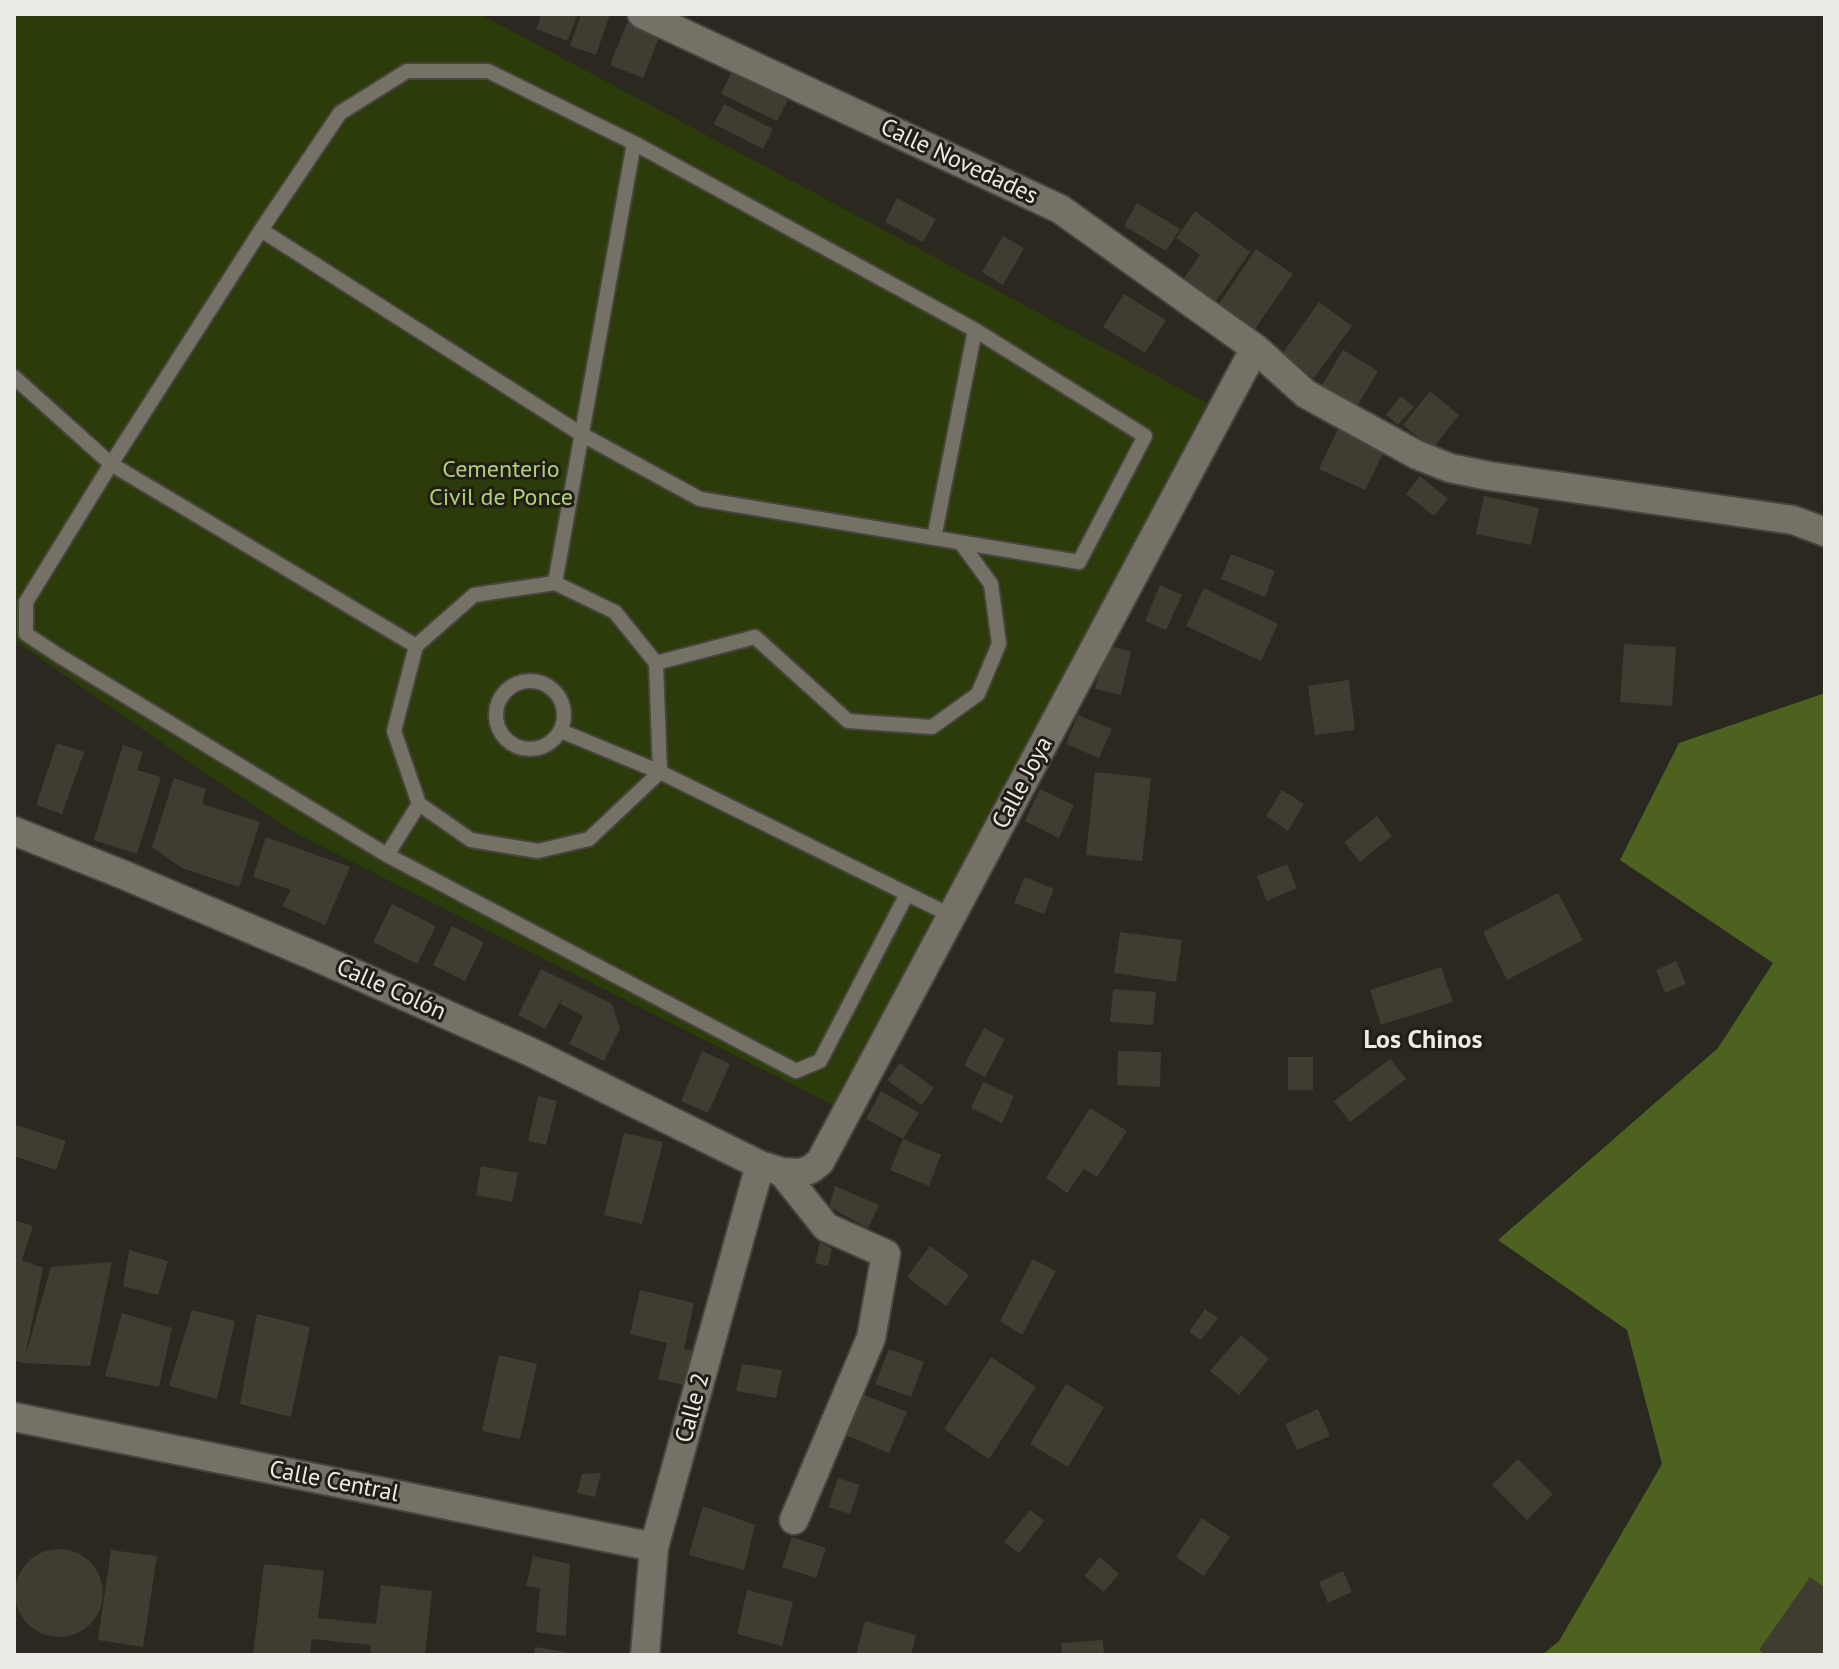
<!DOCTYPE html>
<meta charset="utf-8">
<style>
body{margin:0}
#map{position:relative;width:1839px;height:1669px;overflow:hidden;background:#2b281f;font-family:"PT Sans",sans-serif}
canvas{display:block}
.frame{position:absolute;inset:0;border:16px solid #edebe5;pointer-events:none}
</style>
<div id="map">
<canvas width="1839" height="1669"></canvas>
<div class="frame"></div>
</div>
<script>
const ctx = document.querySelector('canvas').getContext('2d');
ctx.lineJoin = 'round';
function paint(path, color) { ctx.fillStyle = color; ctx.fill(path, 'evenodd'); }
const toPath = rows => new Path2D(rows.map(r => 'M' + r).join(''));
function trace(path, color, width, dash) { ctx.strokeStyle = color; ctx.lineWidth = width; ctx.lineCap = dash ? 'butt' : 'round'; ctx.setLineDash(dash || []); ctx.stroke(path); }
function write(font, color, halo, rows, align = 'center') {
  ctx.font = font + ' "PT Sans",sans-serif'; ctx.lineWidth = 6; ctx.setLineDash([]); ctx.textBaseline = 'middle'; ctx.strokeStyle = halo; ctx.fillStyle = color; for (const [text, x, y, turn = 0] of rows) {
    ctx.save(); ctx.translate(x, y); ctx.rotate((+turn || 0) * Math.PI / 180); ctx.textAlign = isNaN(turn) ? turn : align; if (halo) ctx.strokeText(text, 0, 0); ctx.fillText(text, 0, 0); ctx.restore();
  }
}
paint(toPath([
 [14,14,480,14,1207,403,839,1108,295,833,208,775,14,640]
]), '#2c3b0a');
paint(toPath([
 [1825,693,1825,1655,1542,1655,1559,1641,1662,1464,1627,1330,1498,1240,1718,1048,1773,963,1620,860,1679,743]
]), '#4c621e');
paint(toPath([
 [542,14,578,14,567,41,536,29],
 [581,14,610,14,596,55,570,46],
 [627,23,660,35,643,78,610,65],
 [735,65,792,92,777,121,721,94],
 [724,104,773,129,763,149,714,124],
 [897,198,936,219,923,242,885,222],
 [1137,203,1180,229,1166,251,1124,226],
 [1195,211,1250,252,1214,304,1182,281,1200,255,1176,238],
 [1003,236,1024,248,1003,285,982,272],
 [1256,249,1293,274,1255,329,1219,304],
 [1124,294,1166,320,1145,353,1103,327],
 [1319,302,1352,326,1314,378,1282,354],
 [1343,350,1378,371,1356,408,1321,387],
 [1430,391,1459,415,1432,449,1403,425],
 [1401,396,1414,407,1398,425,1386,415],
 [1340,425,1386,447,1365,490,1319,469],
 [1420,476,1448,499,1434,516,1406,494],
 [1484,496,1539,508,1531,545,1476,534],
 [1231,554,1275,571,1265,597,1221,579],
 [1160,585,1182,595,1166,630,1145,621],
 [1204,588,1278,624,1261,661,1186,626],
 [1624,644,1676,647,1672,706,1620,702],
 [1105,645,1131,651,1121,695,1095,689],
 [1349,680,1355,730,1315,735,1308,686],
 [1078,715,1112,729,1099,758,1066,744],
 [57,743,84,752,62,814,36,805],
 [123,745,143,752,137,770,161,777,137,854,94,840],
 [1095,772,1151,778,1142,861,1086,855],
 [174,778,206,789,202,804,260,822,239,887,182,868,152,847],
 [1040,789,1074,805,1059,838,1025,821],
 [1282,790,1304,804,1288,831,1266,816],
 [1377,816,1392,836,1360,862,1344,842],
 [266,837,350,867,325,925,282,906,291,890,253,877],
 [1287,864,1297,888,1267,901,1257,876],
 [1025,877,1054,889,1044,914,1014,903],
 [1558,893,1583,940,1507,980,1483,932],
 [392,904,436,926,417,964,373,942],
 [452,926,484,942,465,981,433,965],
 [1120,932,1182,940,1176,982,1114,973],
 [1676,961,1686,984,1665,993,1656,970],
 [1441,967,1453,1002,1381,1025,1370,990],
 [541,969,612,1004,620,1029,604,1061,569,1044,583,1016,560,1004,565,993,545,1029,518,1015],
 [1113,989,1156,992,1153,1025,1110,1022],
 [984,1028,1005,1039,985,1077,964,1066],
 [702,1051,730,1064,708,1113,681,1101],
 [1118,1051,1161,1052,1160,1087,1117,1085],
 [1288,1057,1313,1057,1313,1090,1288,1090],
 [1390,1059,1406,1079,1350,1122,1334,1101],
 [900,1063,934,1088,922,1105,887,1080],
 [983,1082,1014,1096,1002,1123,971,1108],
 [881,1091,919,1113,903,1139,941,1155,929,1186,890,1170,903,1139,866,1119],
 [538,1096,557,1101,546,1145,528,1141],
 [1090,1108,1127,1131,1097,1177,1084,1169,1067,1193,1046,1178],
 [16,1125,66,1141,56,1170,14,1156,14,1131],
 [624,1133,663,1142,642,1224,604,1215],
 [481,1166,518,1173,512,1202,476,1195],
 [835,1186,879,1205,868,1228,829,1207],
 [14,1220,33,1226,22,1260,43,1268,25,1357,51,1267,112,1262,90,1366,23,1363,14,1361],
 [820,1242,832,1249,828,1266,815,1263],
 [930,1246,969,1275,946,1306,907,1277],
 [129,1250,168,1261,158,1295,123,1286],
 [1033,1259,1056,1271,1022,1335,1000,1321],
 [640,1290,694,1303,684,1349,705,1353,697,1388,658,1379,667,1343,630,1334],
 [1205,1309,1218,1318,1201,1340,1189,1332],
 [192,1310,235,1321,217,1399,169,1386],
 [122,1313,172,1328,159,1387,105,1376],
 [257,1314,310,1327,291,1417,240,1404],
 [1241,1335,1269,1359,1239,1395,1210,1371],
 [889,1349,924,1362,911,1397,875,1384],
 [499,1355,537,1364,520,1439,482,1431],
 [991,1357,1036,1387,989,1459,944,1429],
 [742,1364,782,1370,776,1398,736,1391],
 [1066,1384,1104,1407,1068,1467,1030,1444],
 [862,1394,907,1412,889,1453,845,1435],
 [1318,1409,1330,1436,1297,1450,1285,1424],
 [1518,1459,1553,1494,1527,1520,1492,1485],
 [601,1473,595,1497,577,1493,582,1474],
 [838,1478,860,1485,850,1514,828,1507],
 [703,1506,755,1525,744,1570,689,1555],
 [1030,1510,1044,1521,1019,1553,1004,1542],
 [1202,1518,1230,1537,1204,1576,1176,1557],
 [792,1537,826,1548,816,1578,782,1567],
 '15 1593a44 44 0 1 1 88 0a44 44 0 1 1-88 0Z',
 [111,1550,157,1556,143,1647,98,1640],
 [533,1556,570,1564,566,1636,536,1632,540,1588,526,1586],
 [1100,1557,1119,1574,1104,1592,1084,1576],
 [264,1564,324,1571,318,1618,376,1624,381,1585,432,1591,425,1655,370,1655,371,1645,312,1639,310,1655,253,1655],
 [1343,1571,1352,1592,1328,1603,1319,1582],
 [1810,1577,1825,1588,1825,1655,1766,1655,1759,1650],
 [747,1590,793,1602,782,1646,737,1634],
 [865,1621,916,1635,911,1655,856,1655],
 [1103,1640,1104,1655,1062,1655,1061,1643],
 [535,1647,572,1653,572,1655,534,1655]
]), '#3f3c32');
const service = toPath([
 [261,230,581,434,700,499,1079,562,1145,436,975,330,634,143,488,71,407,71,340,113,261,230,111,464,26,602,26,634,58,655,387,855,796,1071,820,1061,907,894],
 [14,377,111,464,416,646],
 [934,538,975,330],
 [555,583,615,612,656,663,660,772,589,839,538,851,471,840,419,804,394,731,416,646,474,595,555,583],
 [555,583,634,143],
 [656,663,755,637,848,721,932,727,978,694,999,644,991,584,961,543],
 '496 715a34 34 0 1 1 68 0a34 34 0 1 1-68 0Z',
 [561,731,660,772,952,916],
 [387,855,419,804]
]);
const minor = toPath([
 [642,14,1060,209,1255,348,1306,394,1417,455,1450,468,1489,476,1793,520,1825,532],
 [14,831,124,875,319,958,533,1053,760,1165,782,1172,801,1173,811,1169,820,1162,1255,348],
 [782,1172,826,1227,886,1254,871,1338,794,1520],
 [14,1417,654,1547],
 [645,1655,654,1547,760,1165]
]);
trace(service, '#47453d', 18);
trace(minor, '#47453d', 32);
trace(service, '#757167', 14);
trace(minor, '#757167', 28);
write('24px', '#edebe5', '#211e16', [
 ["Calle Novedades",959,162,25],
 ["Calle Joya",1023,783,-62],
 ["Calle Colón",391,990,24],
 ["Calle 2",693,1408,-75],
 ["Calle Central",334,1482,11]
]);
write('24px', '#b0d274', '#211e16', [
 ["Cementerio",501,470],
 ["Civil de Ponce",501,498]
]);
write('bold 26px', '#edebe5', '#211e16', [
 ["Los Chinos",1423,1041]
]);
</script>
